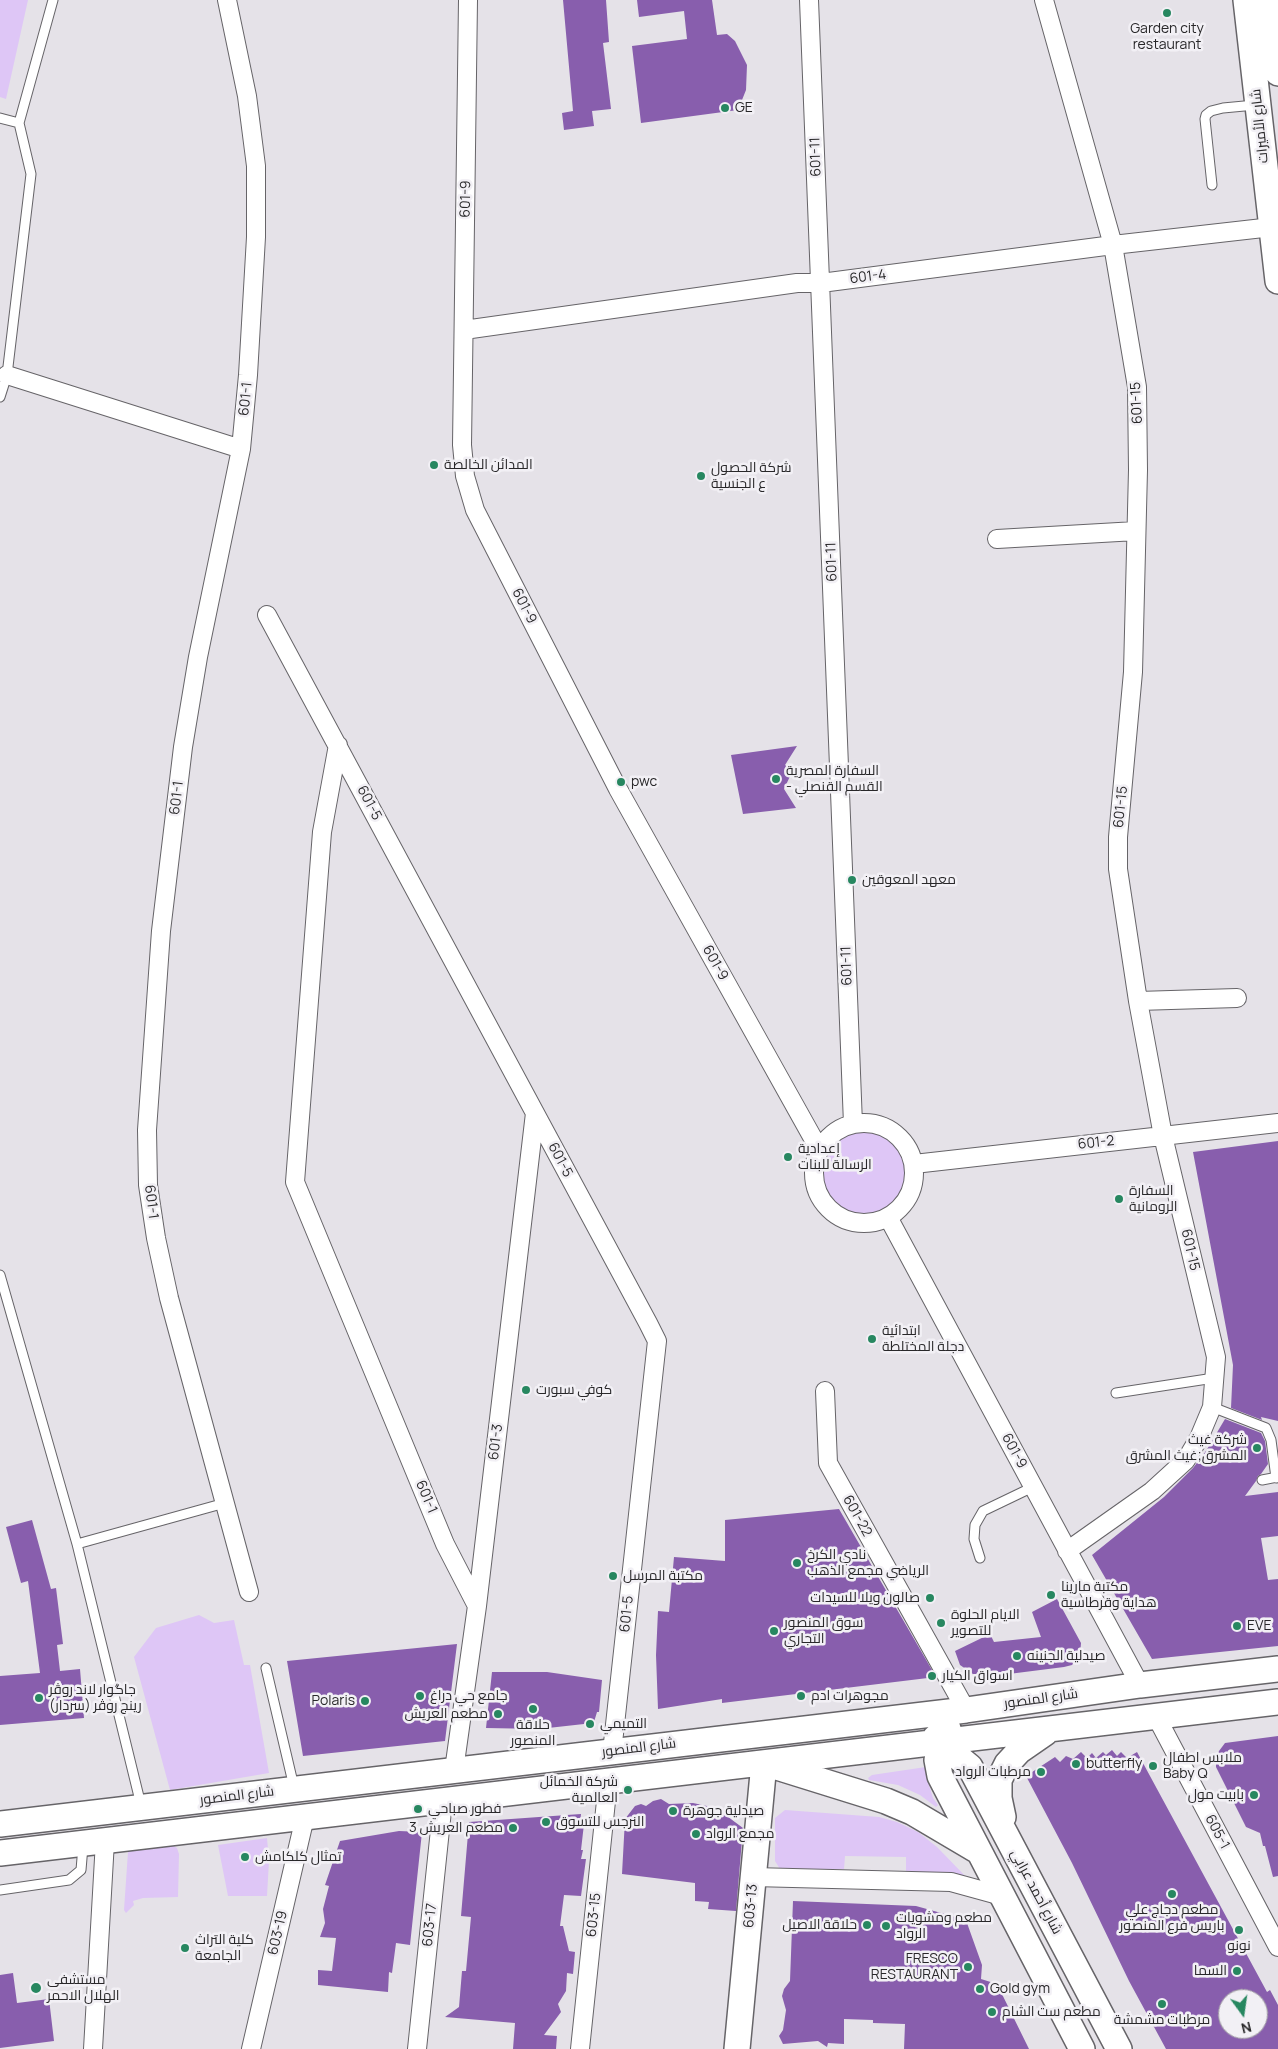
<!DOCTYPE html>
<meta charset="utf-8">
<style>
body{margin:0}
#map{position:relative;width:1278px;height:2049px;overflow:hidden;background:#e5e2e8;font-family:Manrope,sans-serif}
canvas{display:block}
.north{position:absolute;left:1218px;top:1989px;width:50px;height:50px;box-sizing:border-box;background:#f2f0f5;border:1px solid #a2a0a4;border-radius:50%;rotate:166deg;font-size:14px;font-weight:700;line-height:20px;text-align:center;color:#29282a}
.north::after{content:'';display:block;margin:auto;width:18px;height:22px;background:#278760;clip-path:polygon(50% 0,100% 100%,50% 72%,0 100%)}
</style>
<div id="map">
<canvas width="1278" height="2049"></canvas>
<div class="north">N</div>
</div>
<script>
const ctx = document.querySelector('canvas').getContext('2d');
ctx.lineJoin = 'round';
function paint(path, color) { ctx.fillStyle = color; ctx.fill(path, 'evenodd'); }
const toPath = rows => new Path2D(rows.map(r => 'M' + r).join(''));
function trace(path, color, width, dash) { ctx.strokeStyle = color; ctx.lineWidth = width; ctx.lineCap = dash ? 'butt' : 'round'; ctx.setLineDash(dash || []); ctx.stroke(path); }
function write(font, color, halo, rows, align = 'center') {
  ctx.font = font + ' Manrope,Cairo,sans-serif'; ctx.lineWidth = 5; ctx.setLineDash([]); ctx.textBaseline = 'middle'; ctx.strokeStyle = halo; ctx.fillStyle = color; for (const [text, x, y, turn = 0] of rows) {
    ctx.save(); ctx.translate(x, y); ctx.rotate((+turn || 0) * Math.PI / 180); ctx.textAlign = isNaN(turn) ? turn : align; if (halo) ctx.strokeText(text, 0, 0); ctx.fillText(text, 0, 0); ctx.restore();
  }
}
paint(toPath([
 [0,0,28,0,6,99,0,97],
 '823 1173a41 41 0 1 1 82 0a41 41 0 1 1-82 0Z',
 [199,1615,214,1623,234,1620,244,1665,250,1665,269,1773,170,1790,134,1657,156,1628],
 [926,1767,929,1785,933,1798,938,1805,936,1807,920,1795,898,1785,869,1780,868,1778,872,1775],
 [785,1810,879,1817,897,1822,918,1832,937,1847,969,1880,953,1874,906,1872,906,1857,845,1856,844,1869,780,1869,775,1861,775,1818],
 [267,1838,269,1861,267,1896,228,1896,218,1845],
 [172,1845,177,1848,179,1854,178,1897,143,1898,133,1901,134,1905,126,1913,124,1910,128,1852,132,1848]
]), '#dec6f6');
paint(toPath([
 [563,0,606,0,609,42,603,43,611,109,592,111,594,126,564,130,562,113,573,111],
 [637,0,712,0,717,35,727,34,735,41,747,65,746,90,738,110,641,123,632,46,687,39,684,11,639,17],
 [797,746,785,765,793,770,784,789,796,808,743,814,731,755],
 [1278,1141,1278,1421,1261,1417,1262,1420,1231,1408,1233,1365,1193,1152],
 [1225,1419,1261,1433,1265,1441,1268,1464,1261,1474,1258,1476,1256,1481,1245,1496,1278,1492,1278,1536,1261,1538,1268,1580,1278,1579,1278,1646,1152,1659,1092,1555,1164,1497,1193,1468,1206,1451],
 [839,1509,936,1677,722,1703,722,1699,658,1709,656,1655,658,1611,669,1612,674,1557,725,1561,725,1520],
 [32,1520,51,1589,56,1588,63,1644,57,1645,60,1671,80,1669,84,1718,0,1725,0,1676,40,1673,28,1581,21,1583,6,1527],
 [1057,1599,1081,1643,1080,1655,1072,1665,1064,1667,985,1677,973,1674,960,1665,955,1651,990,1634,994,1642,1041,1637,1032,1612],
 [457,1644,445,1741,303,1756,287,1661],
 [492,1672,547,1672,602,1680,599,1712,597,1712,594,1722,584,1724,539,1729,486,1728],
 [1278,1736,1278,1876,1273,1877,1265,1846,1263,1846,1260,1833,1246,1827,1216,1767,1216,1760,1219,1751,1225,1743],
 [1112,1750,1117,1756,1121,1752,1127,1758,1137,1752,1267,1992,1270,1990,1278,2005,1278,2049,1166,2049,1129,1981,1072,1863,1026,1776,1055,1757,1060,1762,1066,1756,1073,1759,1081,1752,1087,1758,1092,1753,1096,1758,1103,1752,1106,1755],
 [1228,1999,1258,1999,1258,2029,1228,2029],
 [661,1799,669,1804,693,1803,716,1808,743,1828,736,1911,708,1909,709,1902,695,1901,695,1883,622,1874,625,1819,635,1806,641,1804,646,1806,653,1801],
 [581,1814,580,1823,584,1824,581,1850,583,1850,581,1859,586,1859,581,1896,564,1895,560,1926,563,1926,569,1951,575,1952,573,1974,567,1973,566,1991,558,2004,561,2012,544,2035,557,2036,556,2049,513,2049,515,2023,445,2017,459,2007,462,1971,466,1971,471,1917,461,1916,469,1822],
 [399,1831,422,1832,410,1945,396,1943,392,1973,389,1972,388,1992,318,1985,318,1970,332,1971,336,1938,320,1937,325,1923,323,1909,329,1886,325,1885,340,1841],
 [793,1901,916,1906,952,1916,967,1923,982,1965,981,1979,997,1984,1029,2049,904,2049,905,2024,873,2023,873,2020,844,2019,844,2044,828,2043,827,2047,818,2041,783,2044,779,2036,783,2030,786,2010,782,1996,784,1989,790,1981],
 [13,1973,17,2003,49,1999,54,2041,0,2048,0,1975]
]), '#885ead');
const lane = toPath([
 [0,118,19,123],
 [1212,185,1205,119,1206,115,1211,111,1223,108,1255,105],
 [0,397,7,375,31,174,19,123,53,0],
 [0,1275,77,1544,141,1805],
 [1116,1393,1214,1378],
 [1212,1407,1266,1428,1271,1440,1276,1478],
 [1262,1480,1278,1477],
 [77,1544,225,1503],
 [980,1558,974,1539,975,1525,983,1511,1033,1487],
 [266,1668,294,1787],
 [0,1890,69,1880,81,1870,83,1846]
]);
const street = toPath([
 [227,0,247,96,256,166,256,237,248,375,241,449,198,657,183,747,161,931,147,1130,148,1185,156,1238,169,1298,249,1592],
 [468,0,462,445,465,476,475,510,618,789,819,1149],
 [809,0,853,1124],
 [1044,0,1113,245,1137,387,1138,470,1133,672,1118,837,1118,869,1138,1001,1163,1136,1216,1357,1212,1407,1199,1438,1186,1460,1152,1491,1067,1551],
 [464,330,797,283,821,283,1113,245,1272,227],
 [7,375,241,449],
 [997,539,1136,531],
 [267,615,648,1323,657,1341,612,1752],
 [338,745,322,832,295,1182,445,1544,477,1606],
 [1138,1001,1237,998],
 '814 1173a50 50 0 1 1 100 0a50 50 0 1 1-100 0Z',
 [914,1164,1278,1123],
 [888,1217,1140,1685],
 [825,1391,828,1463,966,1710],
 [1157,1718,1278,1947],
 [454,1770,477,1606,535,1113],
 [753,1877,951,1882,1002,1896],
 [93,2049,105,1841],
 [251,2049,305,1817],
 [417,2049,443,1801],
 [580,2049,608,1782]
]);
const secondary = toPath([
 [1246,0,1278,281],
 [1269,0,1278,73],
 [948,1729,942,1743,937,1760,940,1776,1082,2049],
 [935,1738,970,1767,1119,2049],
 [1003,1817,999,1798,999,1780,1007,1764,1019,1751,1045,1733],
 [0,1824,966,1710,1140,1685,1278,1669],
 [0,1853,1278,1702],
 [737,2049,764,1763,886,1801,912,1812,978,1851]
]);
trace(lane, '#666468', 11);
trace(street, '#666468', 20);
trace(secondary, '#666468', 28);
trace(lane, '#fff', 9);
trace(street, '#fff', 18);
trace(secondary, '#fff', 25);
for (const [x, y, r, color] of [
 [1167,13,5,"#278760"],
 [725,108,5,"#278760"],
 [434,465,5,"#278760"],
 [701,476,5,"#278760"],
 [776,779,5,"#278760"],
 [621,782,5,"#278760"],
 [852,880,5,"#278760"],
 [788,1157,5,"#278760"],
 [1119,1199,5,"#278760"],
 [872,1339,5,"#278760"],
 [526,1390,5,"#278760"],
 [1257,1448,5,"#278760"],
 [797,1563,5,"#278760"],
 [613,1576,5,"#278760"],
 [1051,1595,5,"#278760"],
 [930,1598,5,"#278760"],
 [941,1623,5,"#278760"],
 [1237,1626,5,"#278760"],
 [774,1631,5,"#278760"],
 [1017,1656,5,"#278760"],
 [932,1676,5,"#278760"],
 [420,1696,5,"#278760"],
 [801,1696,5,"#278760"],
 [39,1698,5,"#278760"],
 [365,1701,5,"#278760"],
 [533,1709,5,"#278760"],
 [498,1714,5,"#278760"],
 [590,1724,5,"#278760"],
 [1076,1764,5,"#278760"],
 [1153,1766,5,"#278760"],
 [1041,1772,5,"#278760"],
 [628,1790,5,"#278760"],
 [1254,1795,5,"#278760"],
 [418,1809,5,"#278760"],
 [673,1811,5,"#278760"],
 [546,1822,5,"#278760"],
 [513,1828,5,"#278760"],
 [696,1834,5,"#278760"],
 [245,1857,5,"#278760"],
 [1172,1894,5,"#278760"],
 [867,1925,5,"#278760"],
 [886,1926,5,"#278760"],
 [1239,1930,5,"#278760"],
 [185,1948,5,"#278760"],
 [968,1967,5,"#278760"],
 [1237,1971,5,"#278760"],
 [36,1988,6,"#278760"],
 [980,1989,5,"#278760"],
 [1162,2004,5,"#278760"],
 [992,2012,5,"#278760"]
]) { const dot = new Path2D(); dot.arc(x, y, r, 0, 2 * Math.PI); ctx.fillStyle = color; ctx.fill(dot); trace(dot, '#f2f0f5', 2); }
write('14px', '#29282a', '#f2f0f5', [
 ["Garden city",1167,29,"center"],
 ["restaurant",1167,45,"center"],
 ["GE",735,108],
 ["المدائن الخالصة",444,465],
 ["شركة الحصول",711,468],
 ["ع الجنسية",711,484],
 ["السفارة المصرية",786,771],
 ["- القسم القنصلي",786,787],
 ["pwc",631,782],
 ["معهد المعوقين",862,880],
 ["إعدادية",798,1149],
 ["الرسالة للبنات",798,1165],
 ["السفارة",1129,1191],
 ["الرومانية",1129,1207],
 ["ابتدائية",882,1331],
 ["دجلة المختلطة",882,1347],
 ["كوفي سبورت",536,1390],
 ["شركة غيث",1247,1440,"right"],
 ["المشرق;غيث المشرق",1247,1456,"right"],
 ["نادي الكرخ",807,1555],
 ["الرياضي مجمع الذهب",807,1571],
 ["مكتبة المرسل",623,1576],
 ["مكتبة مارينا",1061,1587],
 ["هداية وقرطاسية",1061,1603],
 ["صالون ويلا للسيدات",920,1598,"right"],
 ["الايام الحلوة",951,1615],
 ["للتصوير",951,1631],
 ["سوق المنصور",784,1623],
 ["التجاري",784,1639],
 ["EVE",1247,1626],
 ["صيدلية الجنينه",1027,1656],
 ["اسواق الكيار",942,1676],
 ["جاگوار لاند روڤر",49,1690],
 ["رينج روڤر (سردار)",49,1706],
 ["جامع حي دراغ",430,1696],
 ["مجوهرات ادم",811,1696],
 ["Polaris",355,1701,"right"],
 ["مطعم العريش",488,1714,"right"],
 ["التميمي",600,1724],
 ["حلاقة",533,1725,"center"],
 ["المنصور",533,1741,"center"],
 ["ملابس اطفال",1163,1758],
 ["Baby Q",1163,1774],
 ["butterfly",1086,1764],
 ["مرطبات الرواد",1031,1772,"right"],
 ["شركة الخمائل",618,1782,"right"],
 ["العالمية",618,1798,"right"],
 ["بابيت مول",1244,1795,"right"],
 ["فطور صباحي",428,1809],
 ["صيدلية جوهرة",683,1811],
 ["النرجس للتسوق",556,1822],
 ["مطعم العريش 3",503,1828,"right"],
 ["مجمع الرواد",706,1834],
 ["تمثال كلكامش",255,1857],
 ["مطعم دجاج علي",1172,1910,"center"],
 ["باريس فرع المنصور",1172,1926,"center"],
 ["مطعم ومشويات",896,1918],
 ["الرواد",896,1934],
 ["حلاقة الاصيل",857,1925,"right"],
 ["كلية التراث",195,1940],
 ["الجامعة",195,1956],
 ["نونو",1239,1946,"center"],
 ["FRESCO",958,1959,"right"],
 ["RESTAURANT",958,1975,"right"],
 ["السما",1227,1971,"right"],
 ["مستشفى",47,1980],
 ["الهلال الاحمر",47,1996],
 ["Gold gym",990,1989],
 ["مطعم ست الشام",1002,2012],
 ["مرطبات مشمشة",1162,2020,"center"]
], 'left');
write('14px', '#29282a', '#f2f0f5', [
 ["شارع الأميرات",1260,126,-96],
 ["601-11",816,157,-92],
 ["601-9",466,199,-89],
 ["601-4",868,277,-7],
 ["601-1",246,399,-84],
 ["601-15",1137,403,-93],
 ["601-11",832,562,-92],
 ["601-9",524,606,63],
 ["601-1",177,798,-83],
 ["601-5",369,803,62],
 ["601-15",1121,807,-84],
 ["601-9",715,963,61],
 ["601-11",847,966,-92],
 ["601-2",1096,1143,-6],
 ["601-5",560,1160,62],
 ["601-1",151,1202,83],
 ["601-15",1190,1250,77],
 ["601-3",496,1442,-83],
 ["601-9",1014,1451,62],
 ["601-1",426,1497,67],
 ["601-22",857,1516,61],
 ["601-5",627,1614,-84],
 ["شارع المنصور",1041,1699,-8],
 ["شارع المنصور",639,1748,-7],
 ["شارع المنصور",237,1796,-7],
 ["605-1",1217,1832,62],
 ["شارع أحمد عرابي",1036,1892,62],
 ["603-13",751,1906,-85],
 ["603-15",594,1915,-84],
 ["603-17",430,1925,-84],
 ["603-19",278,1933,-77]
]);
</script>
